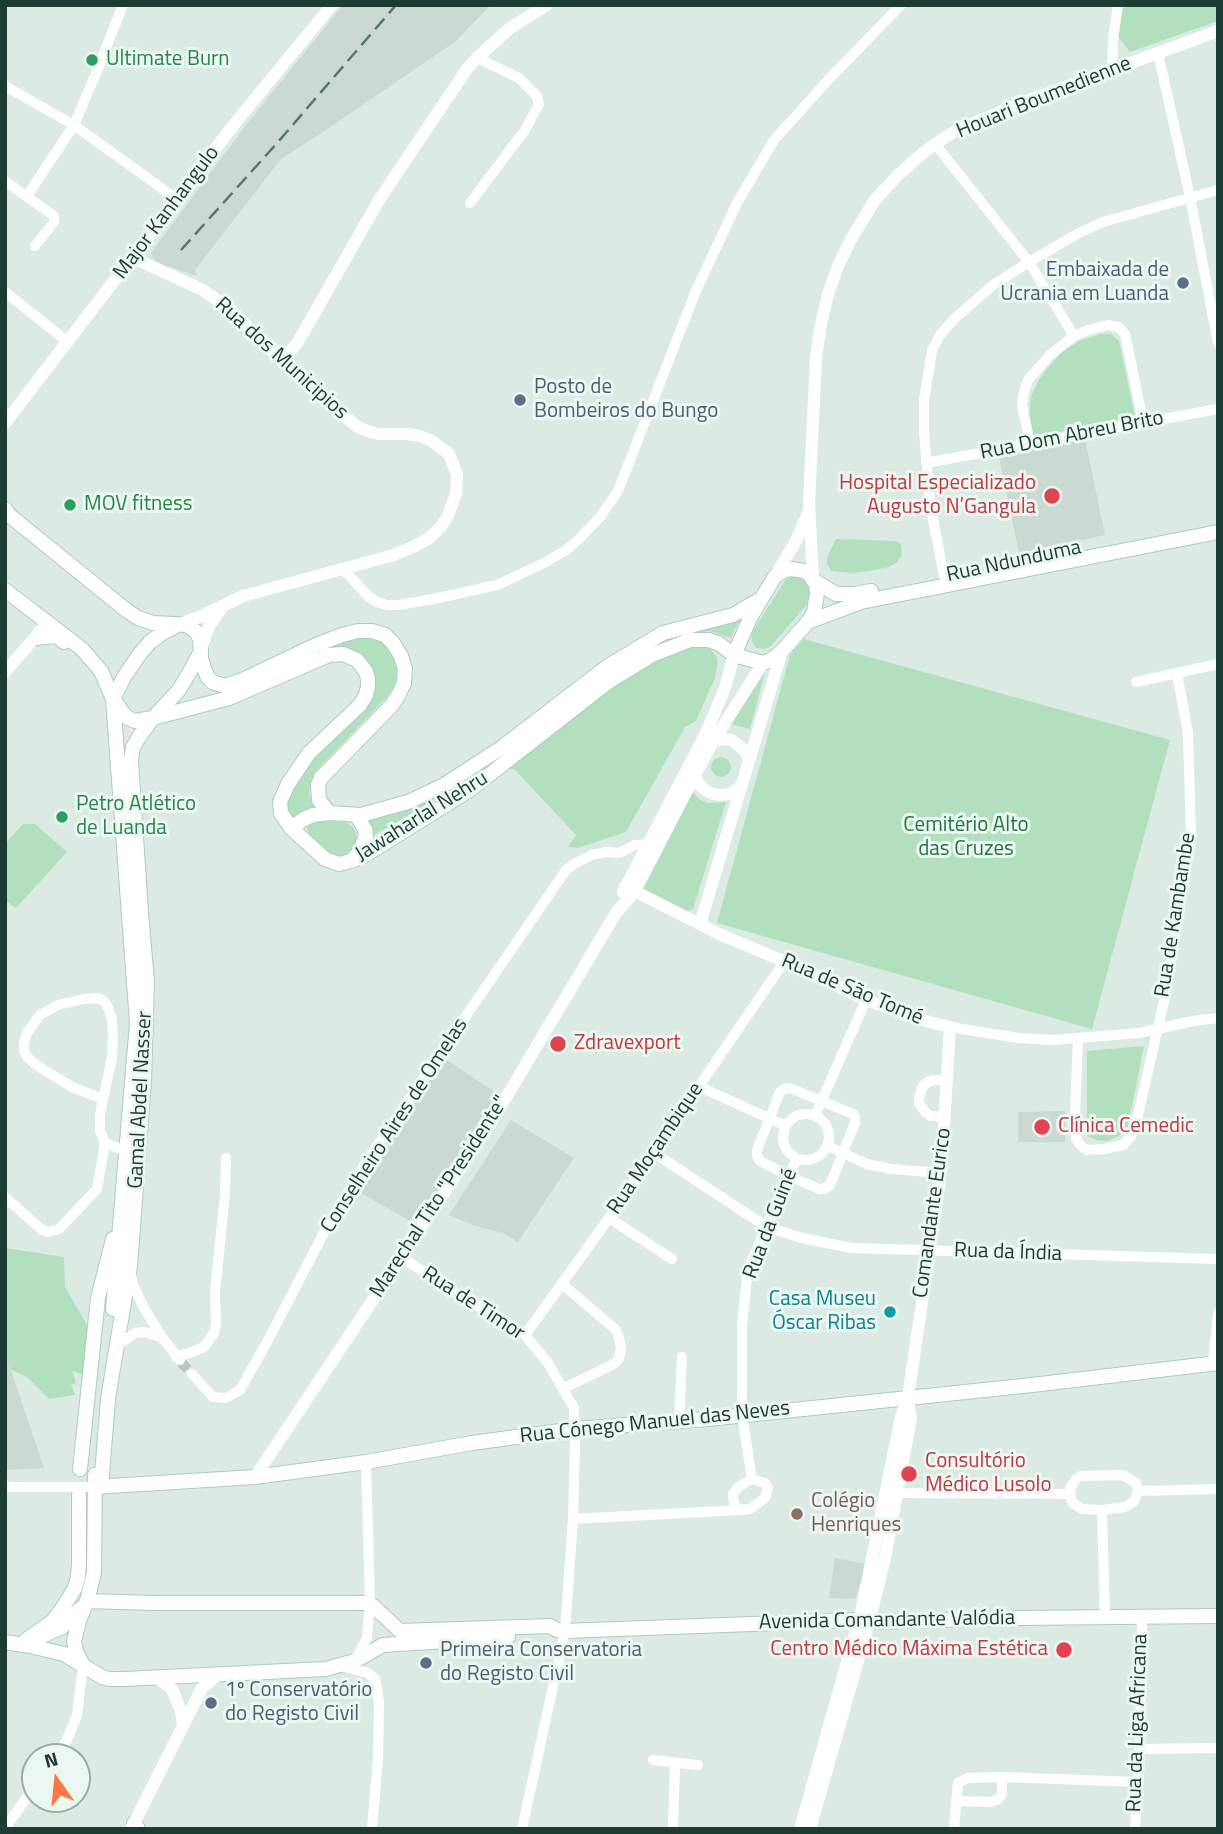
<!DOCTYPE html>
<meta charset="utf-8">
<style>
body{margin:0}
#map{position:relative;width:1223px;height:1834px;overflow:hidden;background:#dceae4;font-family:"Titillium Web",sans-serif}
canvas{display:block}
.frame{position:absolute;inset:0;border:7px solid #1c3b33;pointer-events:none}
.north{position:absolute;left:21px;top:1743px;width:70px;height:70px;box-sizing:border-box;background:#ecf7f2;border:2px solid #99aca6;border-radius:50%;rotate:345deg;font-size:19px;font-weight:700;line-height:28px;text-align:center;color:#1c3b33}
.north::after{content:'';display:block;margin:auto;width:24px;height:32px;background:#ff7645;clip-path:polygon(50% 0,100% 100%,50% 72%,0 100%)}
</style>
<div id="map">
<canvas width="1223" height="1834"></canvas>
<div class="frame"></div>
<div class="north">N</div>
</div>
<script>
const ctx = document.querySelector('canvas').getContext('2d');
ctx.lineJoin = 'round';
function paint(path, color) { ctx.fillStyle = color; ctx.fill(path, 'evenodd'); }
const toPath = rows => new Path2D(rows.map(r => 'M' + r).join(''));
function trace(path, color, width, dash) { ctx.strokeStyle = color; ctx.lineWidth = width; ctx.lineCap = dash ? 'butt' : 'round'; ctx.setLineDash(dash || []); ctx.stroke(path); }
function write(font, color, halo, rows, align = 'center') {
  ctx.font = font + ' "Titillium Web",sans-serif'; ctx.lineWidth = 6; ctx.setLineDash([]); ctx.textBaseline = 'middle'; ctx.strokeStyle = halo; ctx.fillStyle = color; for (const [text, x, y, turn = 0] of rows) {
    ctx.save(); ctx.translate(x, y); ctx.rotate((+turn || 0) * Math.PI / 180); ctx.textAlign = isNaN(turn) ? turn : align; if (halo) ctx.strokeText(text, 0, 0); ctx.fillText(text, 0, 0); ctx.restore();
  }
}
paint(toPath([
 [343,5,491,5,455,42,320,134,281,159,195,270,198,276,155,262,151,253,246,125],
 [1085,439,1105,535,1019,553,999,457],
 [444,1058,502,1097,417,1225,359,1192],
 [1065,1111,1065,1142,1018,1142,1018,1112],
 [511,1120,574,1158,518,1242,503,1233,475,1226,449,1215],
 [5,1353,44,1468,5,1470],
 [835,1558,867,1564,855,1599,829,1598]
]), '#cadad3');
paint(toPath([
 [1124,5,1218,5,1218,21,1130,52,1116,34],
 [1101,334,1111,334,1119,341,1135,417,1034,437,1029,417,1031,397,1038,381,1050,365,1063,351,1081,340],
 [836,539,896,541,901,544,902,555,897,562,889,567,875,570,853,573,831,571,827,564,828,555],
 [795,574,810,582,810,601,770,647,764,649,756,648,752,641,751,634,786,579],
 [745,614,737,625,731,638,710,631,690,633,651,647,628,660,458,786,368,839,366,828,359,818,386,812,412,803,437,793,462,779,595,680,640,649,666,638],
 [360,636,377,638,389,649,397,664,396,682,388,696,315,772,311,781,309,793,312,803,321,810,292,822,284,805,305,764,366,701,358,655,221,689,347,638],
 [804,639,1170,740,1092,1029,717,923,790,655],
 [703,645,710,648,716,656,718,662,715,678,696,721,685,727,626,832,578,848,568,847,576,835,514,769,504,769,602,689,680,648],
 [767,664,750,729,731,724],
 '711 767a10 10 0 1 1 20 0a10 10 0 1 1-20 0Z',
 [692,791,699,799,708,803,726,802,693,909,684,912,644,892,640,884],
 [333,821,348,823,355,829,357,838,355,846,341,858,330,855,309,835,307,828,311,823],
 [23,824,35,824,67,852,16,908,5,900,5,844],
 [1144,1046,1127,1130,1117,1137,1106,1141,1096,1140,1087,1136,1087,1051],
 [5,1248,64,1257,65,1287,86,1323,93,1348,86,1375,72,1371,76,1383,71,1385,75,1395,49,1399,26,1376,11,1370,5,1353]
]), '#b2dfbe');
trace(toPath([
 [181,1362,192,1374]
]), '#b6c7c1', 10, [10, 5]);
const secondary = toPath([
 [5,509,9,515,126,610,138,618,153,623,175,624],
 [813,580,836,594,855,594,871,591],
 [5,590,82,649,101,671,113,699,137,1023,113,1309],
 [808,622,861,602,1218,532],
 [180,624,188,626,197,632,200,640,201,651,192,668,179,690,153,718,135,721,126,717,113,699,124,677,139,655,150,642,164,632,180,624],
 [36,638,56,636,64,642],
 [201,651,201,659,207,676,212,682,225,686,240,681,316,645,342,635,358,631,372,631,385,635,393,643,401,656,405,669,404,683,398,696,392,705,321,778,318,785,319,800,329,813,361,815,408,802,444,785,501,748,608,666,663,633,733,615,759,600],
 [291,828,304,819,313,815,329,813],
 [354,858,359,853,366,836,365,829,358,818,354,815],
 [80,1469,98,1298,113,1239],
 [94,1487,255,1477,366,1462,472,1443,575,1429,708,1419,1032,1385,1218,1363],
 [101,1487,108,1399,130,1266,144,1081,147,982,141,912,131,761,133,747,139,737,153,718,229,698,329,655,343,654,357,660,366,672,368,679,368,686,366,695,360,705,309,753,288,784,280,802,281,813,291,828,325,859,339,864,351,861,367,854,471,789,608,682,652,655,690,640,708,640,718,643,734,655,763,663,771,660,782,651,808,622,814,612,817,593,816,584,810,575,804,571,792,569,785,570,775,576,750,618,734,655],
 [87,1601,154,1603,370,1603,400,1631,550,1626,557,1630,565,1631,858,1620,869,1622,1017,1618,1218,1616],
 [42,1636,62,1627,81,1608],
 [26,1640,53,1621,62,1609,75,1588,78,1577,79,1564,79,1495],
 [5,1642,30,1646,64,1654,102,1677,109,1679,125,1679,325,1669,355,1661,383,1645,508,1637],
 [83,1665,76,1652,74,1641,79,1621,87,1601,94,1573,95,1475],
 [134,1823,138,1829]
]);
trace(secondary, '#aecbc1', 16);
trace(toPath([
 [1158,53,1190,197,1218,343],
 [1112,71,1113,40,1118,5],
 [5,86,74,125,178,200],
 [935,144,1029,262,1074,336],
 [5,181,54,216,54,222,35,246],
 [27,196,74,125,97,71,123,5],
 [470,203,525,130,539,104,537,96,519,78,477,58],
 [5,292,68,342],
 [1030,444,1022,405,1024,392,1028,380,1050,355,1074,336,1088,330,1108,325,1118,327,1125,334,1143,422],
 [926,463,1218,409],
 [342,568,368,596,377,602,387,605,399,605,438,598,497,585,544,563,566,550,579,539,600,517,618,491,695,293,737,203,774,140,830,78,901,5],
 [944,576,930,504,924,432,924,400,929,369,932,350,940,335,953,320,993,285,1029,262,1077,234,1103,222,1218,190],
 [1136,682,1218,664],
 [97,998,103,1000,107,1005,112,1019,113,1037,112,1058,103,1099,72,1087,36,1065,27,1057,24,1051,24,1042,27,1033,40,1015,58,1005,84,999,97,998],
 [950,1027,1018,1038,1053,1040,1139,1033,1193,1021,1218,1018],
 [1078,1038,1075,1115,1076,1138,1080,1145,1087,1150,1104,1149,1123,1145,1130,1138,1135,1128,1165,997,1191,837,1188,733,1177,674],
 [700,1087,786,1126],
 [790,1088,853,1114,855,1118,855,1123,830,1185,824,1189,819,1189,789,1176,760,1161,757,1156,757,1150,780,1092,784,1089,790,1088],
 [103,1099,100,1115,100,1131,105,1143,126,1151],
 '783 1137a23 23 0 1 1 46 0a23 23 0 1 1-46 0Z',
 [815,1116,866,1000],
 [946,1117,931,1116,926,1113,919,1103,919,1097,923,1086,928,1082,933,1080,948,1080],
 [828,1146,867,1164,891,1169,941,1173],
 [654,1153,767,1227,802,1238,851,1248,1218,1259],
 [5,1197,42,1230,48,1232,59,1229,97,1189,105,1143],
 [609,1218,672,1259],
 [401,1257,455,1292,525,1335,548,1363,574,1408,575,1446,573,1519,565,1631,522,1829],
 [131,1274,133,1285,144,1308,163,1339,180,1360],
 [562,1284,615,1329,618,1334,621,1347,619,1359,614,1364,564,1388],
 [525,1335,609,1218,784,962],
 [117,1346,135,1333,145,1332,163,1338],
 [176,1357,189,1353,204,1347,214,1333,216,1325,215,1292,225,1194,226,1158],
 [1213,1363,1218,1313],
 [192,1374,213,1397,226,1398,240,1390,266,1344,329,1223,366,1162,566,870,574,864,592,855,606,852,619,853,635,845,651,844],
 [679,1422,682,1357],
 [1123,1475,1136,1483,1138,1491,1134,1502,1124,1507,1102,1510,1082,1509,1073,1503,1071,1498,1070,1488,1076,1479,1081,1476,1123,1475],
 [752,1479,742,1415,742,1325,748,1269,797,1158],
 [5,1487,94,1487],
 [1138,1491,1218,1489],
 [893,1493,1070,1494],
 [1102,1510,1105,1617],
 [573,1519,741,1510,750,1509,765,1498,768,1488,765,1483,752,1479,738,1487,733,1494,733,1498,735,1506,741,1510],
 [355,1660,367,1638,370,1603,366,1462],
 [341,1666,368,1673,375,1679,377,1687,379,1703,378,1758,372,1829],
 [1140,1749,1218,1748],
 [55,1757,66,1742,77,1715,83,1665],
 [653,1760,698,1765],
 [956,1801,990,1802,997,1800,1002,1794,1002,1777],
 [5,1828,35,1786],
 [673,1829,675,1763],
 [954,1829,958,1783,968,1778,1002,1777,1138,1782],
 [1135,1829,1140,1749,1142,1617]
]), '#fff', 10);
trace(toPath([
 [133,258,203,290,230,309,282,361,356,426,367,431,378,434,407,434,420,436,432,441,449,454,457,475,456,494,448,516,441,527,429,538,415,546,394,555,243,596,202,616,180,624],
 [282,361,298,342,379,200,467,69,477,58,510,28,547,5],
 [5,423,236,122,332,5],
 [775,576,796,541,808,513],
 [813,580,809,503,816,357,821,324,828,294,838,266,851,239,875,200,897,176,917,158,935,144,957,130,1024,102,1218,31],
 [201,649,209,626,221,609],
 [5,672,48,622],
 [710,741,723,739,732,740,745,751,749,758,749,762],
 [693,769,698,783,705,790,713,794,721,795,730,794,742,786],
 [625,886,719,934,805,970,866,1000,929,1022,950,1027,941,1173,908,1397,901,1417,861,1612,800,1829],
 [623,892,706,733,725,688,734,655],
 [700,924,782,651],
 [255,1477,492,1121,616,913,635,891,695,775,714,740,763,663],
 [157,1678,172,1689,181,1711,183,1724],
 [131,1829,202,1688,219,1674],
 [810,1829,869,1622,885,1558,911,1418,908,1401]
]), '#fff', 12);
trace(secondary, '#fff', 14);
trace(toPath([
 [181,250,278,142,396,5]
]), '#56776f', 2.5, [14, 7]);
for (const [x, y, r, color] of [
 [92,60,7,"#2e9e5b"],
 [1183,283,7,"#5c6f8a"],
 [520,400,7,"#5c6f8a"],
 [1052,496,9,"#e0444e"],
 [70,505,7,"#2e9e5b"],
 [62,817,7,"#2e9e5b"],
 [558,1044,9,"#e0444e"],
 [1042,1127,9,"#e0444e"],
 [890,1312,7,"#0f9aa8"],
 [909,1474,9,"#e0444e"],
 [797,1514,7,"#8d6e63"],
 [1064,1650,9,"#e0444e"],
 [426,1663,7,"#5c6f8a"],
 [211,1703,7,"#5c6f8a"]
]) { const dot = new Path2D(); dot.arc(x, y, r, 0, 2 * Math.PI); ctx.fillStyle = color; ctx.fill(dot); trace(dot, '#ecf7f2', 2.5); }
write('21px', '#27864d', '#ecf7f2', [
 ["Ultimate Burn",106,60],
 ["MOV fitness",84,505],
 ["Petro Atlético",76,805],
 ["de Luanda",76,829]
], 'left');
write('21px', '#1c3b33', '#ecf7f2', [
 ["Houari Boumedienne",1044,98,-22],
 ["Major Kanhangulo",167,213,-53],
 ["Rua dos Municipios",281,359,42],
 ["Rua Dom Abreu Brito",1072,436,-11],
 ["Rua Ndunduma",1014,562,-12],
 ["Jawaharlal Nehru",422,817,-32],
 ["Rua de Kambambe",1176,915,-81],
 ["Rua de São Tomé",852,990,23],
 ["Gamal Abdel Nasser",141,1100,-87],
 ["Conselheiro Aires de Omelas",395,1126,-57],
 ["Rua Moçambique",656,1149,-56],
 ["Marechal Tito \"Presidente\"",440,1197,-57],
 ["Comandante Eurico",933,1213,-82],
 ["Rua da Guiné",771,1224,-69],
 ["Rua da Índia",1008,1253,2],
 ["Rua de Timor",473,1304,33],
 ["Rua Cónego Manuel das Neves",655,1423,-6],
 ["Avenida Comandante Valódia",887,1621,-1],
 ["Rua da Liga Africana",1138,1723,-88]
]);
write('21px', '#4e5e75', '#ecf7f2', [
 ["Embaixada de",1169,271,"right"],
 ["Ucrania em Luanda",1169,295,"right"],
 ["Posto de",534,388],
 ["Bombeiros do Bungo",534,412],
 ["Primeira Conservatoria",440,1651],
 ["do Registo Civil",440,1675],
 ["1º Conservatório",225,1691],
 ["do Registo Civil",225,1715]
], 'left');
write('21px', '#be3a42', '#ecf7f2', [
 ["Hospital Especializado",1036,484,"right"],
 ["Augusto N’Gangula",1036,508,"right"],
 ["Zdravexport",574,1044],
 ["Clínica Cemedic",1058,1127],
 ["Consultório",925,1462],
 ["Médico Lusolo",925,1486],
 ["Centro Médico Máxima Estética",1048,1650,"right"]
], 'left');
write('21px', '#227644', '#ecf7f2', [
 ["Cemitério Alto",966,826],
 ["das Cruzes",966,850]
]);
write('21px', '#0d838f', '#ecf7f2', [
 ["Casa Museu",876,1300],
 ["Óscar Ribas",876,1324]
], 'right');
write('21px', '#785e54', '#ecf7f2', [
 ["Colégio",811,1502],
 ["Henriques",811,1526]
], 'left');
</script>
